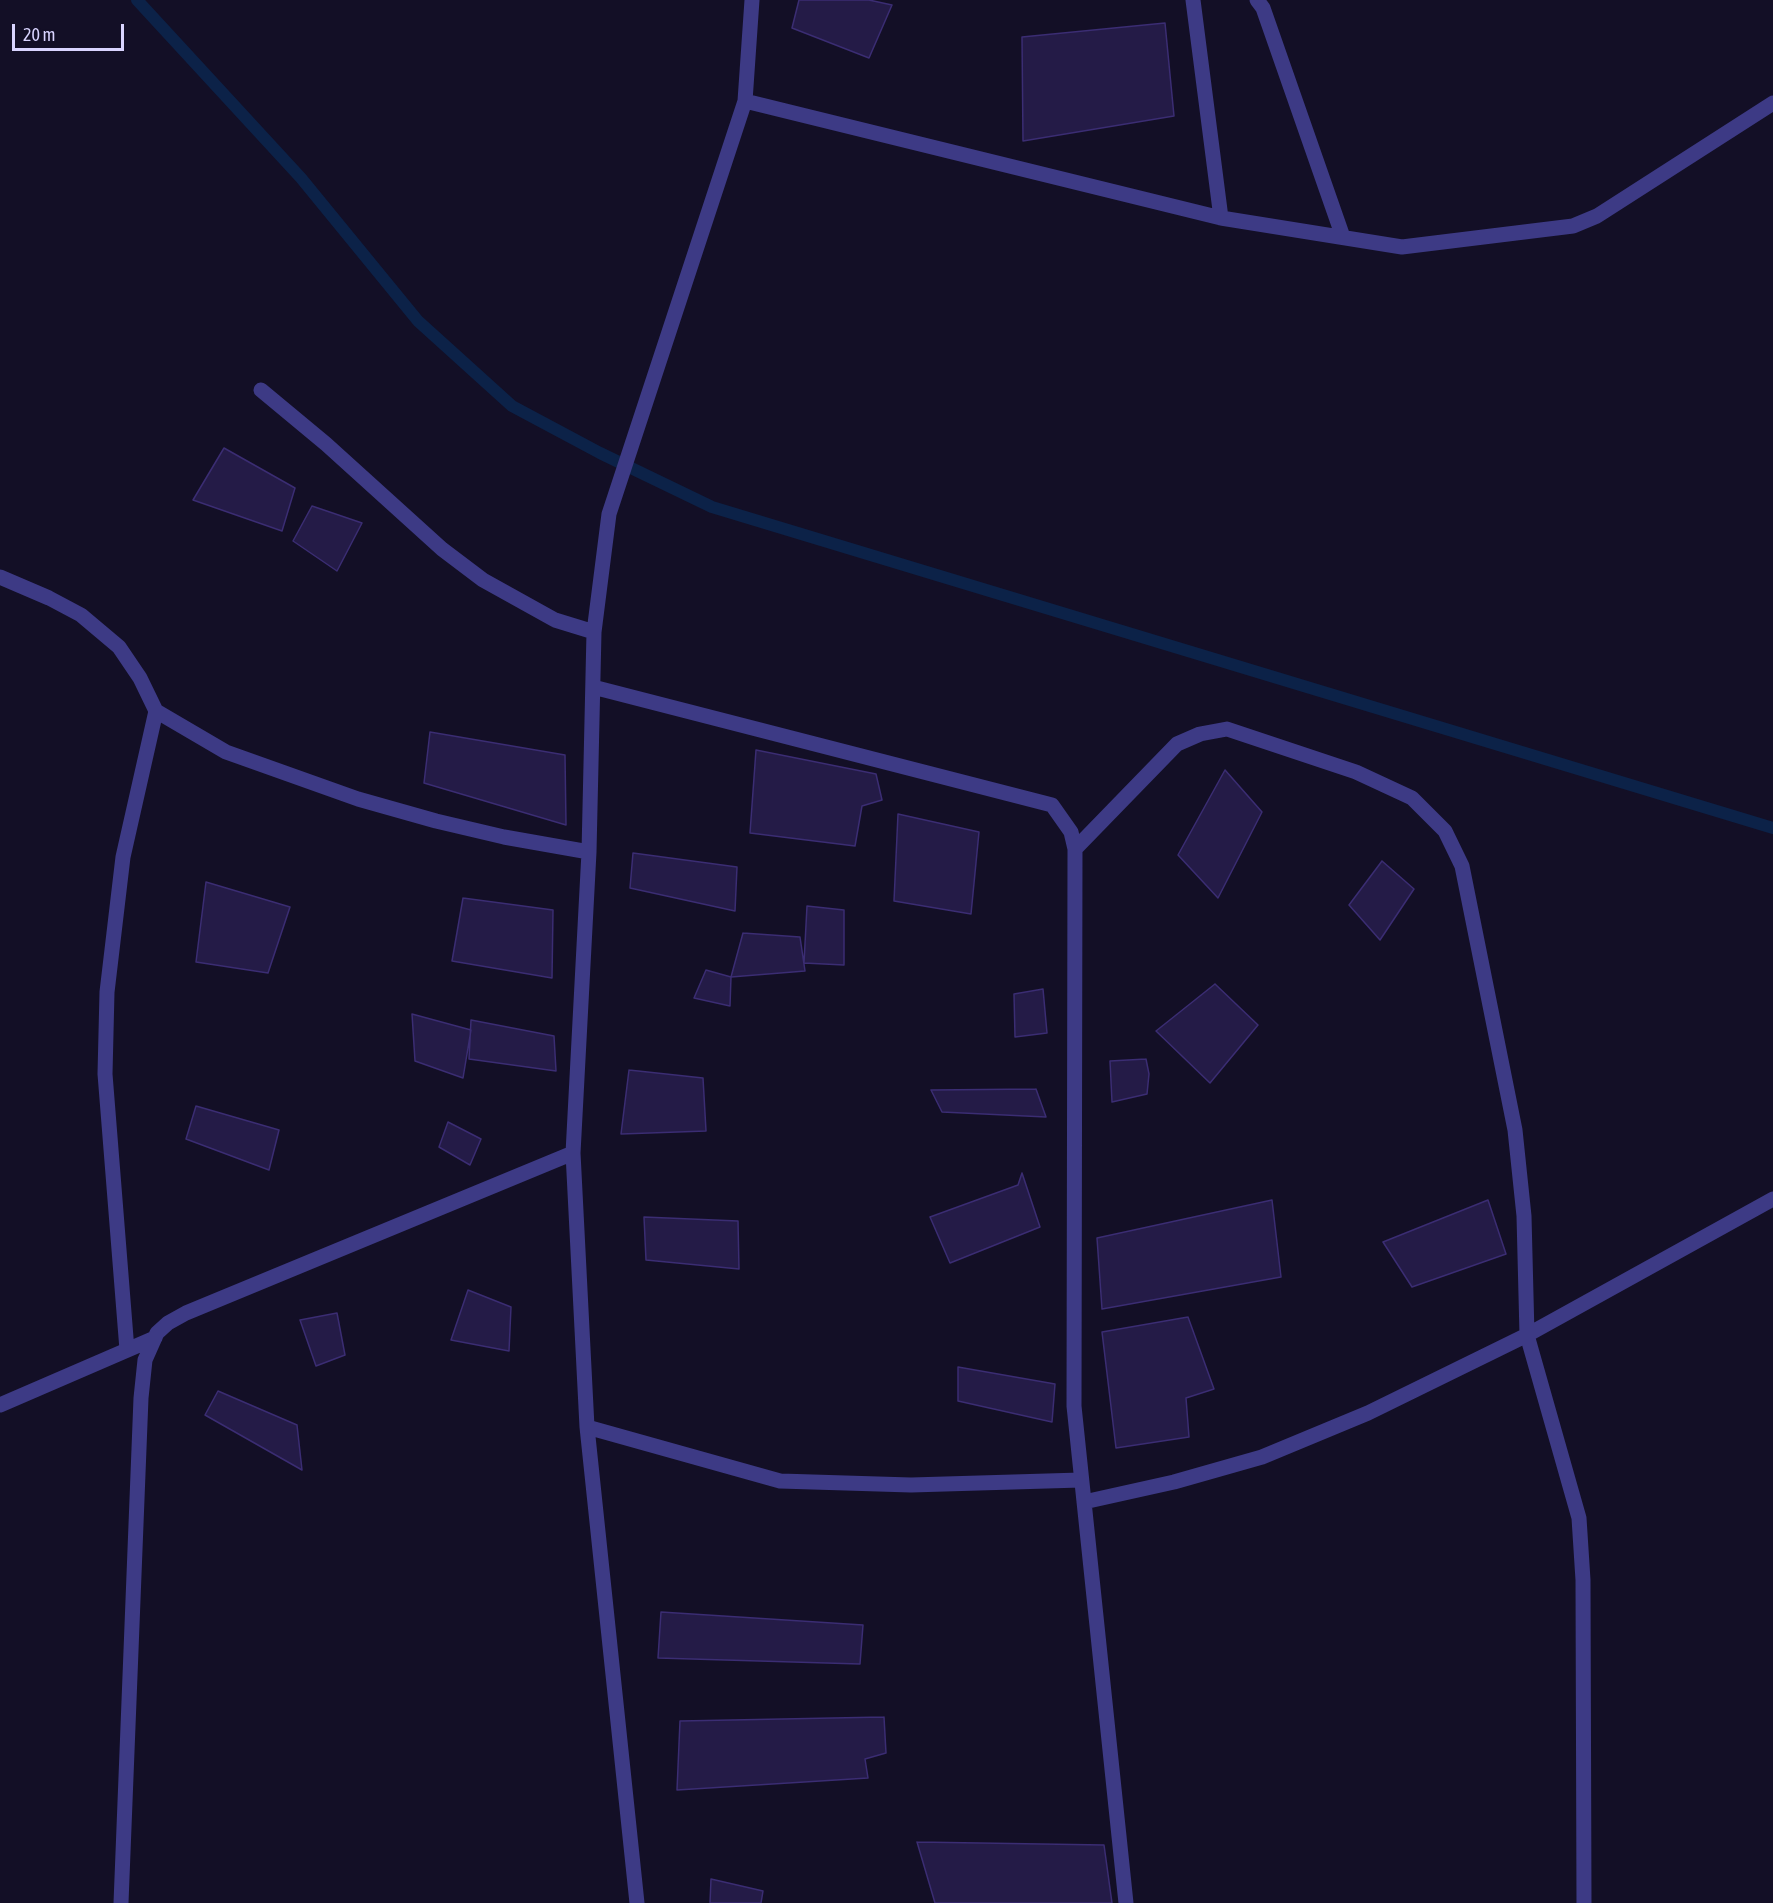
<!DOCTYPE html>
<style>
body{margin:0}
#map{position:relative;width:1773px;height:1903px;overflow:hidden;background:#130f26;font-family:"Asap Condensed",sans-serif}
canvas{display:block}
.scale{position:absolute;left:12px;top:24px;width:112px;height:27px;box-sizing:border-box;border:3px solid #d9d4ff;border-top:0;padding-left:8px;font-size:18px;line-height:21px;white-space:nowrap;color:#d9d4ff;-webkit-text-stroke:4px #130f26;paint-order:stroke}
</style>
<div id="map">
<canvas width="1773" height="1903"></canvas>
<div class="scale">20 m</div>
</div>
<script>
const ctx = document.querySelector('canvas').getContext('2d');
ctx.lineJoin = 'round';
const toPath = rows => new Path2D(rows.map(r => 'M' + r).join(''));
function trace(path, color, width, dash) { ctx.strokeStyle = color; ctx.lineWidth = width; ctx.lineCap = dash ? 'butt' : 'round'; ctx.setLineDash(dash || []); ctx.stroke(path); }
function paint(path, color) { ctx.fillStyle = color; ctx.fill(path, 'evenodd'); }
trace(toPath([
 [137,0,301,178,418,321,512,406,600,453,712,507,1773,828]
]), '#0c2248', 12);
const building = toPath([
 [799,0,869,0,892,5,869,58,792,28,799,0],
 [1165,23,1174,116,1023,141,1022,37,1165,23],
 [224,448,295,488,282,531,193,500,224,448],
 [312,506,362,523,337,571,293,541,312,506],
 [430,732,565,755,566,825,424,783,430,732],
 [756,750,876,774,882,800,862,806,855,846,750,833,756,750],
 [1225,770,1262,812,1218,898,1178,855,1225,770],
 [898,814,979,832,971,914,894,901,898,814],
 [633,853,737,867,735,911,630,888,633,853],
 [1382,861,1414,889,1380,940,1349,905,1382,861],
 [206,882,290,907,268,973,196,962,206,882],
 [463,898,553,910,552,978,452,961,463,898],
 [807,906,844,910,844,965,804,963,807,906],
 [743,933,800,937,805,971,731,977,743,933],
 [706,970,731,977,730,1006,694,998,706,970],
 [1215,984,1258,1025,1210,1083,1156,1031,1215,984],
 [1043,989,1047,1033,1015,1037,1014,994,1043,989],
 [412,1014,471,1030,463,1078,415,1061,412,1014],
 [471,1020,554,1036,556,1071,469,1059,471,1020],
 [1146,1059,1149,1074,1147,1094,1112,1102,1110,1061,1146,1059],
 [629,1070,703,1078,706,1131,621,1134,629,1070],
 [1036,1089,1046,1117,942,1112,931,1090,1036,1089],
 [196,1106,279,1130,269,1170,186,1139,196,1106],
 [448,1122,481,1139,470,1165,439,1147,448,1122],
 [1022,1173,1040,1227,950,1263,930,1217,1018,1185,1022,1173],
 [1272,1200,1281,1277,1102,1309,1097,1238,1272,1200],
 [1488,1200,1506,1254,1412,1287,1383,1242,1488,1200],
 [644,1217,738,1221,739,1269,646,1260,644,1217],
 [468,1290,511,1307,509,1351,451,1340,468,1290],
 [337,1313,345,1355,316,1366,300,1320,337,1313],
 [1188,1317,1214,1389,1186,1398,1189,1437,1116,1448,1102,1332,1188,1317],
 [958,1367,1055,1384,1052,1422,958,1401,958,1367],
 [218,1391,297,1425,302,1470,205,1415,218,1391],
 [661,1612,863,1625,860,1664,658,1658,661,1612],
 [884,1717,886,1753,865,1759,868,1778,677,1790,680,1721,884,1717],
 [917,1842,1104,1845,1112,1903,935,1903,917,1842],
 [711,1879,763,1891,761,1903,710,1903,711,1879]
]);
paint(building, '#241b47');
trace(building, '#3b2d73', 1.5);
trace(toPath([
 [1193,0,1221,218],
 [1257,0,1263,8,1343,237],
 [745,101,1221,218,1402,247,1573,226,1597,216,1773,103],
 [261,390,326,444,442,549,483,580,555,620,594,632],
 [0,577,49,598,81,615,119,647,140,678,156,711,226,752,358,799,436,821,504,837,589,852],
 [593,687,1052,805,1071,832,1075,849,1074,1406,1126,1903],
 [1075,849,1177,744,1200,734,1227,729,1356,772,1412,798,1445,831,1462,866,1515,1130,1524,1216,1527,1335,1579,1518,1583,1580,1584,1903],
 [127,1350,105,1074,107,992,123,857,156,711],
 [0,1405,155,1338],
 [587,1427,780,1481,911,1485,1081,1480],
 [1084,1502,1174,1482,1262,1457,1368,1413,1527,1335,1773,1199],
 [121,1903,141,1398,145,1360,157,1333,168,1323,186,1313,573,1153],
 [637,1903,587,1427,573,1153,589,852,594,632,609,514,745,101,752,0]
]), '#3d3a85', 15);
</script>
